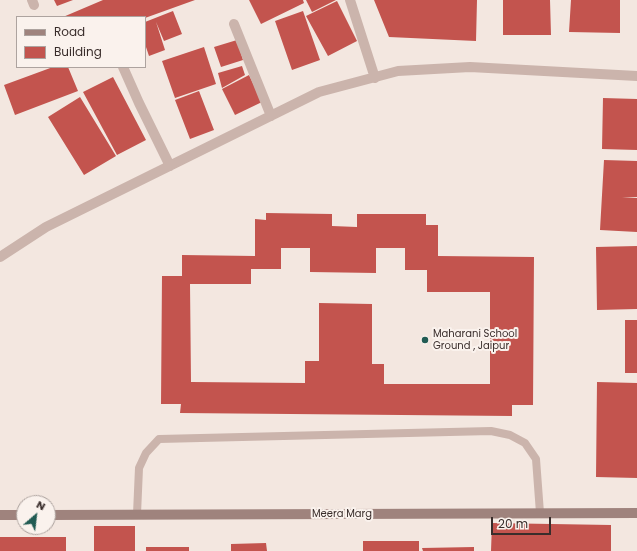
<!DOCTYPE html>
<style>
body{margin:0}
#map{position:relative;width:637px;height:551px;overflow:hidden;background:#f3e7e0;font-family:Poppins,sans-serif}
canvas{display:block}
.legend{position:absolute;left:16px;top:16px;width:130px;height:52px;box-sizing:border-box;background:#faf2ed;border:1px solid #ada39f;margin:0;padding:5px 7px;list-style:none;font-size:12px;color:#392d2b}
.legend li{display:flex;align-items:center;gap:8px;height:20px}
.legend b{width:20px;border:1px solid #ada39f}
.north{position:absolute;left:16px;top:495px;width:40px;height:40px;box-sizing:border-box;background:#faf2ed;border:1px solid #ada39f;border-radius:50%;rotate:28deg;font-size:11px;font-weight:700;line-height:16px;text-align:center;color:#392d2b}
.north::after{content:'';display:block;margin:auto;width:14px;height:18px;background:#215b53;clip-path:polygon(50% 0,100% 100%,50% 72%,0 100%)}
.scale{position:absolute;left:491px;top:517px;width:60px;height:18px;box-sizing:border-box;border:2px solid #392d2b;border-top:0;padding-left:5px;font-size:12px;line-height:14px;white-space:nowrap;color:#392d2b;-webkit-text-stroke:3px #faf2ed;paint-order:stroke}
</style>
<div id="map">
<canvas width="637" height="551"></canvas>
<ul class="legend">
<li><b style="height:5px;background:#9f837d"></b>Road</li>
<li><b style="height:11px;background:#c3544e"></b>Building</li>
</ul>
<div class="north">N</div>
<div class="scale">20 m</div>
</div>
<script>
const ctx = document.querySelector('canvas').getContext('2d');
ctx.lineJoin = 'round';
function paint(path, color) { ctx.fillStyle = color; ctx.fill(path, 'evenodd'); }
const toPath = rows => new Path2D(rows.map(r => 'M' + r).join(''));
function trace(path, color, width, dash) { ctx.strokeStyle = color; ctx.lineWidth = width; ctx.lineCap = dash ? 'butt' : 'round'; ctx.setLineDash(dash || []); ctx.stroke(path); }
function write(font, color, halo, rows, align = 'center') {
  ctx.font = font + ' Poppins,sans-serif'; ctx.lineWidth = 4; ctx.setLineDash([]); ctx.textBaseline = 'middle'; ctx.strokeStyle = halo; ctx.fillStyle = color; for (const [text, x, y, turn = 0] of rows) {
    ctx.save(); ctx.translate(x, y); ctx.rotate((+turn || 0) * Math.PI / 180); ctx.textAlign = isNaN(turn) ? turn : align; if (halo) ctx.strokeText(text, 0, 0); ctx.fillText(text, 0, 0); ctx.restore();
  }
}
paint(toPath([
 [54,0,73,0,57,6],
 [103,0,195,0,145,18,145,17,63,17],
 [249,0,303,0,304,3,261,24],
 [306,0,336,0,312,12],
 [374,0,477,0,476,41,389,37],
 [503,0,550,0,551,35,503,35],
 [571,0,620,0,620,33,569,32],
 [337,1,357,41,328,56,306,16],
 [173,11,182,34,164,41,156,22,165,50,149,56,145,44,145,22],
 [303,11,320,60,292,70,275,21],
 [237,40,243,60,221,67,214,47],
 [204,47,216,84,175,98,162,61],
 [242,66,245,75,222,88,218,73],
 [53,67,68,67,78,91,15,115,4,85],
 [249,75,262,102,235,115,222,89],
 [113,77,146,140,117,155,83,92],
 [199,91,214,130,190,139,175,100],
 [80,97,116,156,84,175,48,117],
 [603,98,637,99,637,150,602,149],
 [604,160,637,161,637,197,622,197,637,198,637,232,600,230],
 [266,213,332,214,332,226,357,227,357,214,426,214,426,225,438,225,438,256,534,257,533,405,512,405,512,416,180,413,181,404,161,404,162,276,182,276,182,255,255,256,255,219,266,220],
 [281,248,310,248,310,272,376,273,376,248,405,248,405,270,427,270,427,292,490,292,490,384,384,384,384,364,372,364,372,304,319,303,319,361,305,361,305,383,191,382,190,284,251,284,251,269,281,269],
 [637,246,637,309,597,310,596,247],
 [625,320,637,320,637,373,625,373],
 [597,382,637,383,637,478,596,477],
 [492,523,611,525,611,551,491,551],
 [94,526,135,526,135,551,94,551],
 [0,537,66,537,66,551,0,551],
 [363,541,419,541,419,551,363,551],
 [266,543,267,551,231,551,231,544],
 [146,547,189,547,189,551,146,551],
 [474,547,474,551,423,551,422,548]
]), '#c3544e');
trace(toPath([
 [137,514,139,468,146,453,159,439,491,431,510,435,525,443,536,459,540,513]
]), '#cbb4ac', 8);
trace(toPath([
 [32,0,34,5],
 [350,0,375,78],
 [234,24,271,116],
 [123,67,139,103,170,166],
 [0,257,46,227,319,92,398,71,470,67,637,76]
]), '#cbb4ac', 10);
trace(toPath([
 [0,515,24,515],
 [48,515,637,513]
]), '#9f837d', 10);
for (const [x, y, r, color] of [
 [425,340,4,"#215b53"]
]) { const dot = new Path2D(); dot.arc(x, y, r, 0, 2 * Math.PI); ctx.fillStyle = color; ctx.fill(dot); trace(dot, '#faf2ed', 1.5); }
write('10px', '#392d2b', '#faf2ed', [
 ["Maharani School",433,334],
 ["Ground , Jaipur",433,346]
], 'left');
write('10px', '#392d2b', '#faf2ed', [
 ["Meera Marg",342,514]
]);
</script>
